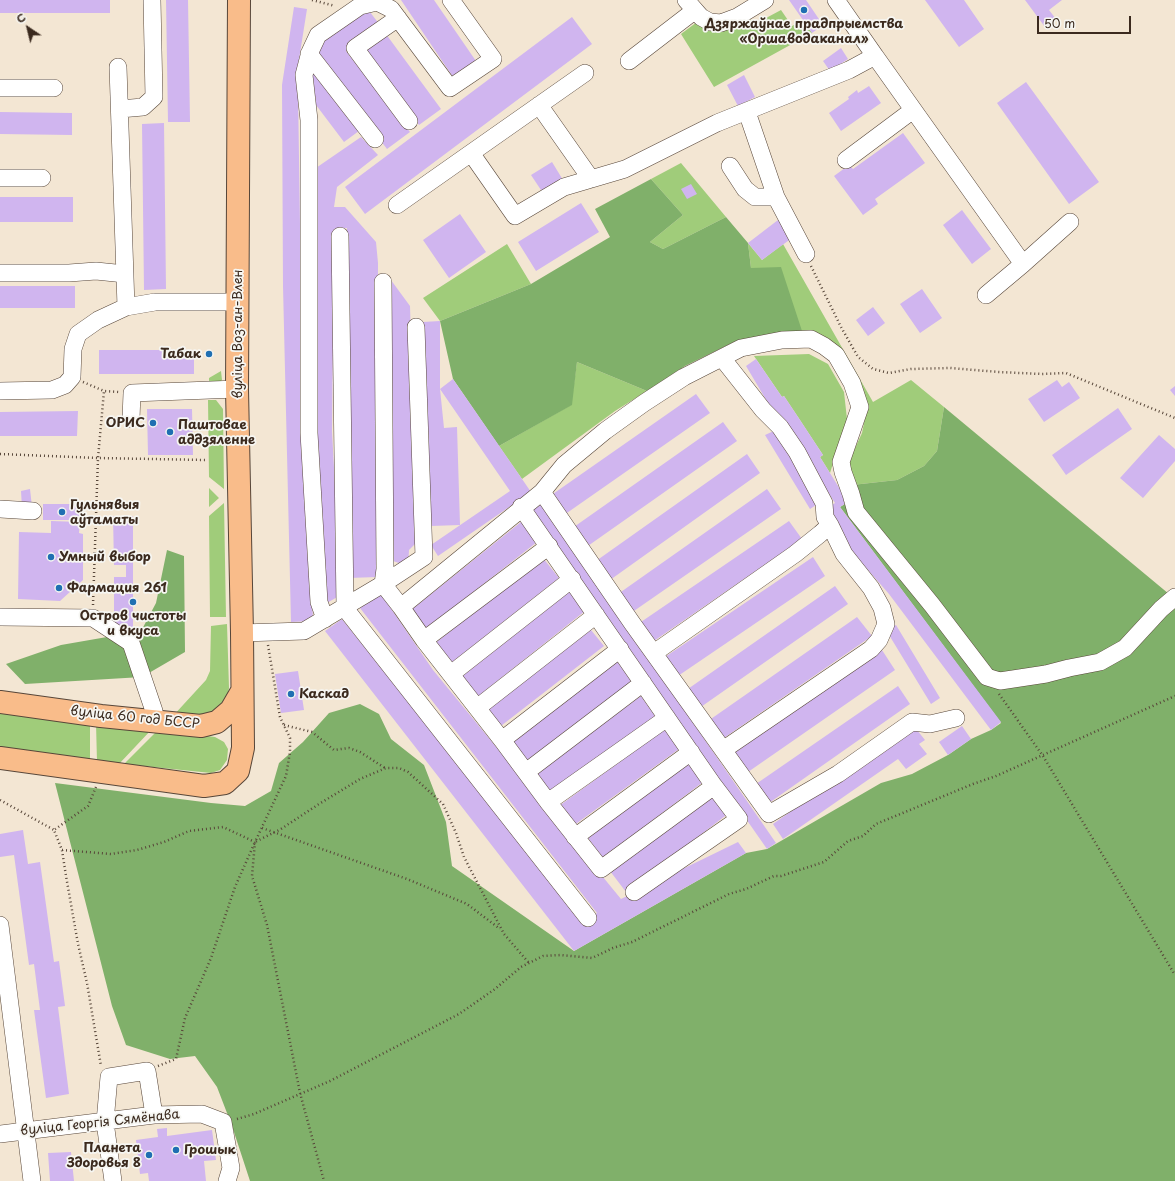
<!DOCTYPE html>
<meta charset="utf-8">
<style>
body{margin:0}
#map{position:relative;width:1175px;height:1181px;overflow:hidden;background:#f3e6d3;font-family:"Playpen Sans",sans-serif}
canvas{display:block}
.north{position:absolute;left:8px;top:8px;width:40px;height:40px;-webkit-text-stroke:3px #f6f6f2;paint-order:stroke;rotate:325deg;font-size:11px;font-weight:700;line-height:16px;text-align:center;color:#3b2a1e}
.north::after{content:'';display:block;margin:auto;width:14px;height:18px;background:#3b2a1e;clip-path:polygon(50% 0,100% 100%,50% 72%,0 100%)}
.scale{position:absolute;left:1037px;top:16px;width:94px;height:18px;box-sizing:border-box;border:2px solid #3b2a1e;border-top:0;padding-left:5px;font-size:12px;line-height:14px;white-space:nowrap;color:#3b2a1e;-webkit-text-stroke:3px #f6f6f2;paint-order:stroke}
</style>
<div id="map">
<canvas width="1175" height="1181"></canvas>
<div class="north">С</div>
<div class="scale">50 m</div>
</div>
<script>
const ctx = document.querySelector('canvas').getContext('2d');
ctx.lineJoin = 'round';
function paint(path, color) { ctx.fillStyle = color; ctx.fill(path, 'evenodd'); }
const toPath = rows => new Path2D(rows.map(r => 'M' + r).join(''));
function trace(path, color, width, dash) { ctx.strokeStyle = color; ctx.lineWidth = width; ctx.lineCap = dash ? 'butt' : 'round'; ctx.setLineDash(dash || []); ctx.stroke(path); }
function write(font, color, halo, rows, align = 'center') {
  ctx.font = font + ' "Playpen Sans",sans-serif'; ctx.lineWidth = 3.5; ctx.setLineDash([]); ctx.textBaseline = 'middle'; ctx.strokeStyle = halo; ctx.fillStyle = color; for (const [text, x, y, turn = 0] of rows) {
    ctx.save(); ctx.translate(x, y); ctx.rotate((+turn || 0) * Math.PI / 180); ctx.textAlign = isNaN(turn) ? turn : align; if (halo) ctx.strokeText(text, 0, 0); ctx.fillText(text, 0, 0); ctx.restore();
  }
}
paint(toPath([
 [781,10,792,26,803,20,812,33,714,87,681,34,697,22,709,29,730,30,750,19,753,25],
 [681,163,726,217,663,249,650,242,683,215,651,179],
 [748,243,762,260,783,244,873,402,911,380,944,407,937,451,924,466,897,480,852,485,849,461,862,433,867,408,837,348,803,334,751,268],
 [507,244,531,284,440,321,423,298],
 [809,354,828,364,844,392,847,419,830,473,820,457,823,455,798,417,784,396,782,397,754,356],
 [577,362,647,391,615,411,522,479,499,446,571,405],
 [221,371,222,380,217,385,209,385,209,378],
 [208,400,216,400,223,409,224,489,209,477],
 [209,488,219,498,209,507],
 [224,503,226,617,210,617,209,516],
 [227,624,229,688,227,701,214,717,172,717,206,680,210,671,211,626],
 [0,709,90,722,90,760,0,749],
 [96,723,152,729,119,764,97,762],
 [158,730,215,737,224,742,228,749,227,760,220,770,211,773,124,764]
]), '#a0cc7a');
paint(toPath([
 [651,179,683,215,650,242,663,249,726,217,748,243,751,268,781,267,803,334,734,342,685,366,647,391,577,362,572,405,499,446,453,379,440,321,531,284,610,237,595,209],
 [944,407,1175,599,1175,1181,250,1181,232,1126,217,1087,195,1056,170,1059,126,1045,112,1006,55,783,211,803,245,806,271,791,279,763,303,742,329,713,360,704,379,714,391,739,424,765,446,822,452,866,574,951,746,853,767,849,881,783,912,774,948,755,971,739,991,730,1001,723,840,507,848,502,852,485,897,480,924,466,937,451],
 [167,550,184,556,185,652,142,677,25,684,6,664,61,645,107,637,139,635,156,603]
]), '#80b06a');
paint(toPath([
 [0,0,110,0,110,13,0,13],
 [166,0,188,0,190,122,168,122],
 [401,0,434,0,478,64,455,80],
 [789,0,806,0,823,25,812,33],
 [925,0,964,0,984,29,959,47],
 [1025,0,1062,0,1049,10,1056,19,1045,27],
 [294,7,307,9,297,72,298,92,302,357,313,621,291,622,283,286,282,85],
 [366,7,380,25,346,51,410,132,387,149,313,52,333,30],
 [572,17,592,44,365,214,345,187],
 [383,30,441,109,419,125,362,46],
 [841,48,848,59,830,71,823,61],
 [318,67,363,128,344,142,313,101,316,98,309,89,314,85,306,75],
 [744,75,755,97,738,106,727,85],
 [1026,82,1099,182,1069,204,997,103],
 [869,86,881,103,841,131,829,113,849,99,848,97,857,90,858,93],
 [0,112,72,113,72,135,0,134],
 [164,123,166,289,144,290,142,124],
 [903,133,925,163,875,199,878,204,863,215,834,176,849,165,853,169],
 [361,137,378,155,337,187,334,207,345,207,376,242,378,263,377,577,349,578,347,228,334,229,332,431,341,595,325,604,314,434,313,170],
 [552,162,563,180,543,193,531,175],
 [691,184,697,194,687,199,681,189],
 [0,197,73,197,73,222,0,222],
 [581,203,599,232,536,271,518,242],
 [962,210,991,249,972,264,943,225],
 [460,214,486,252,449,278,423,240],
 [778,220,792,238,762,260,748,243],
 [388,276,410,306,417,542,409,550,408,566,393,561],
 [0,286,75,286,75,308,0,308],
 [922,289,942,318,920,333,900,304],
 [873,307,885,323,868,336,856,320],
 [440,321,440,389,444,428,457,427,460,525,431,526,428,423,423,322],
 [99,350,194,350,194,374,99,374],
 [756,359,782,397,784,396,798,417,823,455,820,457,848,502,840,507,1001,722,991,730,889,594,853,553,827,508,835,503,809,463,787,423,768,403,746,366],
 [453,379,531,492,438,556,431,545,510,491,440,389],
 [1057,380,1062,387,1069,382,1080,398,1044,422,1028,399],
 [1175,386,1175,396,1170,390],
 [696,394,710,413,564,515,550,496],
 [1118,408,1132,429,1066,475,1052,455],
 [147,409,192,409,193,455,148,455],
 [78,411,77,436,0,436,0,412],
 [723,422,737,441,585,548,571,529],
 [776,430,819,503,810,509,765,435],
 [1159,435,1175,449,1175,461,1143,498,1120,478],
 [747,454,760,473,610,580,596,561],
 [30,489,32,507,22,508,21,491],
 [767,489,781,509,631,613,618,594],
 [43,504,81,504,81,520,43,520],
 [542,504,776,843,767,849,531,511],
 [113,516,133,516,133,627,114,627,114,577,126,577,126,565,114,565],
 [51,521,80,522,79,533,83,534,83,580,60,601,18,599,19,532,51,533],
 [789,521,802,539,651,643,638,624],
 [521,522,537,542,425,630,410,611],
 [813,557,825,576,675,678,662,659],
 [543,558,559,578,450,664,434,644],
 [835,586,848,604,698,709,685,691],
 [570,591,585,611,476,698,460,678],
 [381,594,433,670,621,899,738,842,746,853,574,951,325,631,342,619,584,923,597,913,360,608],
 [857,617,872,636,721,740,708,721],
 [896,625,940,698,931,704,886,630],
 [591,630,604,646,497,729,484,711],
 [882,650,895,670,748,772,734,753],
 [616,660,632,681,527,762,511,741],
 [298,671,304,710,281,713,275,674],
 [898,686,910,704,769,803,756,784],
 [641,696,655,716,547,795,533,775],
 [913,725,925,740,919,744,927,754,906,769,898,759,783,839,773,824],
 [962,726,971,739,948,755,939,742],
 [665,729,679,749,573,826,559,806],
 [688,762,703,782,603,858,588,838],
 [713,793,729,813,626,892,610,871],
 [23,830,28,864,40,862,54,962,59,961,65,1006,58,1007,69,1094,46,1098,34,1010,40,1010,34,964,29,965,14,855,0,857,0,834],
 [167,1128,167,1136,212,1130,216,1160,204,1161,206,1181,149,1181,148,1173,140,1174,136,1140,158,1137,157,1129],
 [71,1152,74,1181,50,1181,48,1153]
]), '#d0b5ef');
const minor = toPath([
 [686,0,701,17,710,22,721,23,737,17,765,0],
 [398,18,355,48,409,121],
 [309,54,375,139],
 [875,56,1023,264,986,295],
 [629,61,694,11],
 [118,67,126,307],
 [585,73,471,153,515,216,564,187,625,169,717,123,849,70,875,56,836,0],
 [0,88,54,88],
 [539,105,591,179],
 [120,109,143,107,154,97,152,0],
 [747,112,776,197,806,254],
 [846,160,913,110],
 [730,166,745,189,755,197,776,197],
 [0,178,42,178],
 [397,205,471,153],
 [340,236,345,606],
 [1023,264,1070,222],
 [0,273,69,273,96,271,125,274],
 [383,282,385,569,383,584],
 [722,358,763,410,780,427,797,452,824,503,825,517,830,525],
 [0,391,52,390,65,385,72,377,73,349,78,334,98,320,126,307,155,302,238,302],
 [131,419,132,393,237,389],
 [542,492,564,465,605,431,644,403,684,377,741,348,782,340,811,339,824,346,836,355,852,383,860,407,841,462,843,472,851,494,856,512,932,605,987,677,1000,681,1046,674,1069,668,1100,662,1125,648,1161,609,1175,597],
 [0,509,33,511],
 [383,584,424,557,416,327],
 [344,607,588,918],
 [401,607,424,640,502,740,548,802,601,869,714,786,521,507],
 [0,617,93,618,131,643,154,711],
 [325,619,319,602,309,433,309,120,304,75,310,52,318,35,360,6,377,2,391,9,450,88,493,59,451,0],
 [242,633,304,631,383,584,401,607,542,492,632,623,769,814,838,774,912,722,930,724,956,718],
 [424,640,549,546],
 [654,653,795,554,820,534,830,525,844,554,871,588,882,608,886,624,879,640,871,649,723,750],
 [451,674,572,579],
 [477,708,596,615],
 [502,740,620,649],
 [526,772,643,683],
 [548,802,667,718],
 [575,837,691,752],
 [634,892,739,819,714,786],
 [0,925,32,1181],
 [0,1134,154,1115,202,1114,223,1122,231,1168,227,1181],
 [113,1181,105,1122,109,1077,147,1071,154,1115]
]);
const major = toPath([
 [0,702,101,716,201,726,217,722,231,710,242,691],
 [0,758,204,786,225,783,238,771,243,748,242,633,237,389,239,0]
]);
trace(minor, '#574639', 18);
trace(major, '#574639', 24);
trace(toPath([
 [312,0,335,6],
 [811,266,841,327,858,357,873,369,889,373,911,369,950,368,999,372,1042,374,1066,373,1175,418],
 [83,382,104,391,119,392],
 [0,454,98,458,206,460],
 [93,605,98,458,104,391],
 [268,645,280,717,290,738,290,752,286,776,255,842,252,876,267,925,300,1093,324,1181],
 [999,694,1043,756,1175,975],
 [284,725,312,732,334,750,349,748,360,752,385,768],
 [96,787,88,806,54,830,62,850,66,876,78,944,87,983,101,1066],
 [0,800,54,830],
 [262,828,407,879,467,904,500,929],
 [62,850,111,854,137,850,164,842,189,831,223,827,255,842],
 [158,1066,176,1059,185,1018,211,958,235,887,255,842,281,829,319,804,360,779,386,768,399,768,408,772,443,804,456,833,464,857,504,934,529,963],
 [237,1119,254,1114,330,1081,459,1014,495,989,521,967,543,956,561,955,592,958,613,948,632,942,729,894,746,889,774,876,781,876,824,862,848,841,863,836,876,824,973,784,996,776,1175,696]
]), '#574639', 2.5, [1, 3]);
trace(minor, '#fff', 17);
trace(major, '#f9bc8a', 22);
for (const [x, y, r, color] of [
 [804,10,4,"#1f6fb2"],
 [209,354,4,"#1f6fb2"],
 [153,423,4,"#1f6fb2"],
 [170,432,4,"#1f6fb2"],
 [62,512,4,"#1f6fb2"],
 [51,557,4,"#1f6fb2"],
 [59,588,4,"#1f6fb2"],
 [133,602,4,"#1f6fb2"],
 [291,694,4,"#1f6fb2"],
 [176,1150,4,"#1f6fb2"],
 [149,1155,4,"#1f6fb2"]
]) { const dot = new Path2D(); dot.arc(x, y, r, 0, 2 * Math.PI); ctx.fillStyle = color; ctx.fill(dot); trace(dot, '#f6f6f2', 1.5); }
write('bold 13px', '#3b2a1e', '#f6f6f2', [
 ["Дзяржаўнае прадпрыемства",804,24,"center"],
 ["«Оршаводаканал»",804,39,"center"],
 ["Табак",201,354,"right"],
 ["ОРИС",145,423,"right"],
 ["Паштовае",178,425],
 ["аддзяленне",178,440],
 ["Гульнявыя",70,505],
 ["аўтаматы",70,520],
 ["Умный выбор",59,557],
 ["Фармация 261",67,588],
 ["Остров чистоты",133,616,"center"],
 ["и вкуса",133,631,"center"],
 ["Каскад",299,694],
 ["Планета",141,1148,"right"],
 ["Здоровья 8",141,1163,"right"],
 ["Грошык",184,1150]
], 'left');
write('13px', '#3b2a1e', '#f6f6f2', [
 ["вуліца Воз-ан-Влен",238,334,-90],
 ["вуліца 60 год БССР",135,718,6],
 ["вуліца Георгія Сямёнава",100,1123,-6]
]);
</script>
